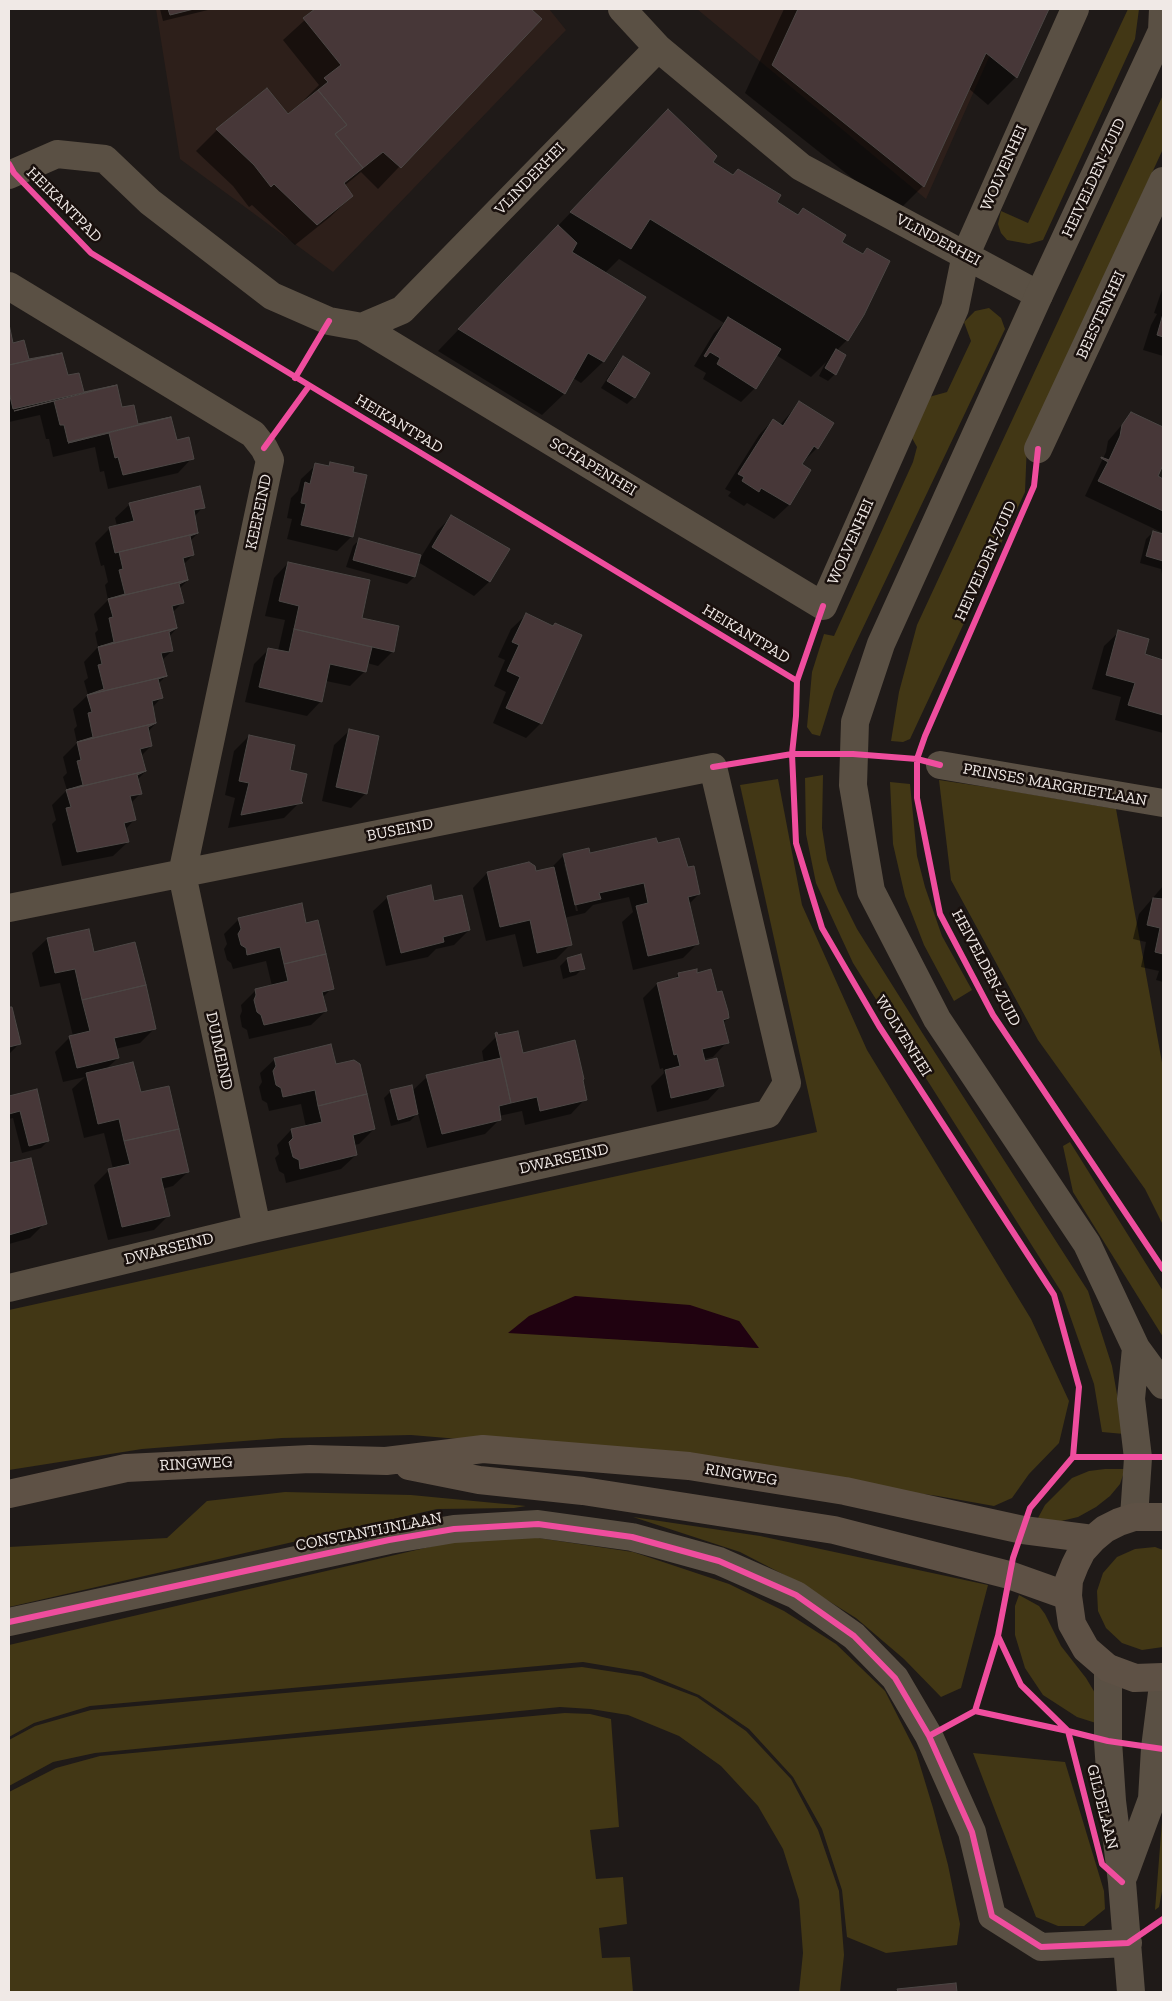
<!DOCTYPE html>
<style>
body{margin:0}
#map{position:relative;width:1172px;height:2001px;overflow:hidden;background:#1f1a18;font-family:"Zilla Slab",serif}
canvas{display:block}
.frame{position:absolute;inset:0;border:10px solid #f0e9e6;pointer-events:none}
</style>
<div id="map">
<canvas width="1172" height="2001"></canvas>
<div class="frame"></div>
</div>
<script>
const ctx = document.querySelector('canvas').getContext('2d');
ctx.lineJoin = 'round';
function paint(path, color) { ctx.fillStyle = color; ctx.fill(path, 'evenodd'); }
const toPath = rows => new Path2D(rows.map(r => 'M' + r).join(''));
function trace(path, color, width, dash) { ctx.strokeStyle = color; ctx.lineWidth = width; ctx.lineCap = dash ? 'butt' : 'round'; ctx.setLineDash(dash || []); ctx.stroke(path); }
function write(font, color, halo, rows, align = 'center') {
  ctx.font = font + ' "Zilla Slab",serif'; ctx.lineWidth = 5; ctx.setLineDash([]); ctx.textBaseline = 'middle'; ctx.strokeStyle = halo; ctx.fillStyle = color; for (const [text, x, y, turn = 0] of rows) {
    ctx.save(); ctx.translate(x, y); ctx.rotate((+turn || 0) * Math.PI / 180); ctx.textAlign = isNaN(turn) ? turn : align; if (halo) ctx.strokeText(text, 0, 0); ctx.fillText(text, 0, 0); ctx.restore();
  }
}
paint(toPath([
 [156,9,549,9,566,30,333,272,180,159],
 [697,9,1009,9,1010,10,926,199]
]), '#2d1f1a');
paint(toPath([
 [1128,9,1139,9,1135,39,1043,240,1029,244,1007,240,1001,233,998,224,1001,211,1028,223],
 [1163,95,1163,149,1027,443,1025,492,910,739,903,742,891,741,899,692,917,625],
 [989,308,1001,318,1005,329,851,653,834,691,820,736,812,734,807,727,812,672,824,634,834,636,913,462,917,447,912,438,929,397,947,392,971,341,964,322,975,311],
 [823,775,822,828,827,860,838,891,857,929,923,1034,1088,1291,1112,1366,1124,1434,1102,1432,1094,1384,1062,1293,853,963,816,883,806,834,805,778],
 [778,779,802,905,867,1050,1031,1319,1069,1401,1059,1443,1029,1474,1012,1498,994,1506,938,1496,615,1452,411,1435,282,1438,142,1449,9,1470,9,1310,817,1132,740,785],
 [739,1321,758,1348,509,1332],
 [939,780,1006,790,1116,809,1163,1068,1163,1225,1145,1189,1038,1040,951,880],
 [890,782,910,784,917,856,925,887,942,936,972,990,954,1001,924,945,905,896,893,844],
 [1070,1142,1163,1291,1163,1337,1073,1192,1063,1146],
 [1105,1469,1125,1469,1120,1484,1110,1496,1096,1507,1078,1517,1057,1522,1038,1518,1045,1505,1072,1478,1089,1471],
 [285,1492,411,1495,526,1506,514,1508,437,1509,9,1607,9,1547,167,1538,207,1501],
 [633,1517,760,1536,988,1585,961,1688,941,1697,904,1659,856,1618,798,1582,740,1552],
 [525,1536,633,1552,729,1584,784,1611,836,1644,885,1691,916,1752,933,1808,948,1865,960,1924,957,1945,886,1953,847,1937,842,1890,822,1829,793,1777,749,1729,699,1695,643,1672,583,1662,90,1706,34,1723,9,1737,9,1645,442,1544,477,1538],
 [1155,1547,1163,1550,1163,1647,1142,1650,1122,1643,1106,1628,1098,1611,1097,1591,1103,1573,1117,1557,1135,1549],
 [1019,1595,1039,1606,1045,1614,1061,1646,1086,1678,1098,1698,1099,1724,1077,1717,1043,1695,1025,1668,1015,1635,1015,1606],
 [582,1667,641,1676,697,1697,746,1731,791,1779,818,1830,839,1891,844,1955,840,1992,799,1992,803,1953,799,1900,783,1849,758,1806,721,1766,679,1736,628,1715,591,1709,560,1707,95,1753,53,1762,9,1786,9,1740,35,1726,91,1710],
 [565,1713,590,1714,611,1719,619,1827,590,1830,596,1879,623,1877,627,1924,599,1928,602,1958,630,1957,633,1992,9,1992,9,1792,56,1768,100,1756],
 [973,1753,1065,1762,1104,1891,1105,1909,1084,1926,1058,1926,1036,1917],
 [1163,1809,1163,1886,1159,1907,1155,1910]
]), '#423715');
paint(toPath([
 [575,1296,690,1305,739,1321,759,1348,508,1333,529,1316]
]), '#200210');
paint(toPath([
 [160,9,212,9,163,21],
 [317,9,528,9,540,19,378,189,361,172,344,186,352,196,330,217,295,245,252,205,249,207,233,186,196,151,217,130,288,115,305,102,304,100,319,85,283,40],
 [784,9,1047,9,1016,77,988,105,968,88,923,186,896,213,745,93],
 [668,111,711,163,797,216,803,210,840,242,861,255,867,249,847,340,836,351,835,374,828,381,819,376,826,362,811,377,776,355,755,388,741,402,703,379,706,373,694,366,714,333,724,323,619,259,605,273,644,297,603,362,581,383,573,378,564,394,542,415,438,351],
 [1163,287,1163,356,1143,350,1151,325,1157,314,1154,313],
 [9,330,12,344,28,361,61,353,67,377,78,374,83,393,116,386,121,409,133,406,137,426,176,442,192,458,178,473,108,489,104,471,100,472,95,447,53,457,49,439,46,439,40,415,9,422],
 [623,357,634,397,627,404,601,388,616,365],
 [799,403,817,448,801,464,810,470,789,505,774,519,747,503,744,506,728,496,731,492,725,489,759,435,773,420,780,425],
 [1132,413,1163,428,1163,462,1156,477,1163,480,1163,533,1085,496,1106,452,1108,441],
 [330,463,352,536,337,551,287,539,292,519,287,518,291,498,298,491,301,479,316,465,327,467],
 [130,504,203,507,194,517,197,534,190,541,193,555,183,565,187,581,179,589,182,603,172,613,176,629,169,637,172,651,162,660,166,676,158,684,161,698,152,708,155,724,148,732,151,746,141,756,145,772,137,780,140,794,130,804,134,820,125,830,128,842,113,856,62,866,52,824,56,820,52,805,67,790,63,777,67,773,63,757,77,743,74,729,77,726,73,709,88,695,84,681,88,678,84,662,98,647,95,633,98,630,94,614,108,600,105,585,108,582,104,565,101,566,95,543,110,528,117,526,115,518],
 [452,516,508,550,489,582,474,596,418,562,414,577,407,584,346,567,353,546,360,539,421,557,437,531],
 [1153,532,1163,535,1162,574,1161,569,1140,563,1146,539],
 [288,563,360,619,393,651,378,666,367,663,365,671,350,686,326,681,321,701,307,716,245,702,254,664,269,649,278,651,285,620,265,616,274,578],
 [526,615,541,723,526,738,493,723,506,692,494,686,505,660,498,657,511,629],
 [1119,632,1143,655,1163,661,1163,733,1115,720,1121,697,1092,689,1104,646],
 [349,731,366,793,351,808,322,801,334,745],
 [249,736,299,803,284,818,228,828,235,798,225,795,234,751],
 [657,845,687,868,699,894,689,904,698,943,683,958,633,970,622,922,633,912,629,897,593,905,585,913,564,918,571,944,556,959,523,967,515,934,486,941,473,888,487,873,536,873,550,869,564,855,589,854],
 [564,864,567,864,578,911,576,911],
 [1163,886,1163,982,1156,980,1159,971,1141,967,1146,942,1133,939,1139,914],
 [388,897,433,902,469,930,454,945,436,949,428,957,386,966,373,911],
 [239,919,305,924,332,988,322,998,326,1011,311,1025,249,1039,247,1030,242,1027,240,1016,242,1011,241,1005,256,990,272,986,266,961,233,969,231,963,227,960,224,949,227,944,224,934],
 [88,931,93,953,155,1028,140,1043,115,1049,118,1058,105,1070,140,1094,188,1172,173,1186,162,1189,169,1215,154,1230,108,1240,94,1185,109,1170,113,1169,104,1133,84,1138,72,1089,85,1077,63,1082,55,1052,70,1037,73,1036,60,983,40,987,32,953,47,939],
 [580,956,583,968,576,975,563,979,560,966,567,959],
 [679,974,696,974,716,994,728,1018,723,1023,727,1042,713,1057,704,1059,722,1085,708,1100,657,1112,651,1086,664,1073,663,1068,660,1069,643,998,657,984,673,980],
 [12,1008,20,1043,9,1054,9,1009],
 [496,1037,585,1099,571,1114,525,1125,522,1111,499,1116,500,1119,485,1134,427,1148,418,1113,410,1121,391,1126,384,1098,391,1091,412,1091,427,1077,484,1063,482,1051],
 [275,1059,335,1066,374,1129,359,1144,354,1145,356,1155,341,1169,286,1183,284,1174,279,1171,275,1158,279,1154,277,1145,291,1130,306,1127,301,1104,269,1111,267,1103,262,1100,259,1087,262,1082,260,1073],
 [36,1091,48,1141,41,1148,22,1153,13,1118,9,1119,9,1098],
 [30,1159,45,1223,30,1238,9,1244,9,1164],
 [955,1984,955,1992,895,1992,898,1990]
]), '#0007');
const building = toPath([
 [168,9,194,9,170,15,168,9],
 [315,9,531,9,542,19,401,168,383,152,363,168,335,134,347,125,318,90,328,82,324,78,341,65,303,18,315,9],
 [798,9,1049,9,1017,78,986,53,924,187,772,65,798,9],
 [267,88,288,114,318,90,347,125,335,134,363,168,344,183,353,196,317,225,274,184,271,187,254,165,216,129,267,88],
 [668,109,717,156,713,162,733,175,738,169,781,195,777,202,798,215,803,208,846,235,842,242,863,254,867,248,890,261,864,315,848,341,650,219,631,249,570,212,668,109],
 [558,225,577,243,572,252,646,297,604,362,588,353,565,394,458,329,558,225],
 [1163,314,1163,337,1157,335,1163,314],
 [728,317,781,349,756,389,717,364,720,358,710,352,706,357,704,356,728,317],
 [9,324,13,343,24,340,29,359,62,353,9,365,9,324],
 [836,349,846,355,836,375,825,368,836,349],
 [62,353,68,375,79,373,84,392,117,385,13,409,9,392,9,365,62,353],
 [623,356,650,373,635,398,607,381,623,356],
 [117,385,122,407,134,405,138,424,171,417,68,442,64,425,60,425,54,401,14,411,117,385],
 [799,401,834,423,818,449,814,446,802,464,811,470,790,505,761,488,759,492,742,481,744,477,738,474,773,419,783,426,799,401],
 [1131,412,1163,427,1163,465,1158,476,1163,479,1163,511,1098,481,1108,462,1101,458,1101,457,1109,460,1120,436,1122,425,1131,412],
 [171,417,177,440,189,437,194,459,123,475,118,457,115,458,109,433,68,443,171,417],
 [330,462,354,467,353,472,367,475,353,537,301,525,306,504,301,503,305,482,310,484,315,463,329,466,330,462],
 [200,486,205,508,194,510,198,533,115,553,109,527,134,521,129,503,200,486],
 [451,515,510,549,490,582,432,547,451,515],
 [1153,531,1163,534,1163,561,1146,556,1153,531],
 [198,533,190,536,194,555,183,558,188,580,108,599,125,594,119,570,123,569,119,552,198,533],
 [359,538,421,555,415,577,353,560,359,538],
 [288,562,370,580,362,618,399,626,394,652,294,629,299,606,279,601,288,562],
 [188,580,179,584,184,603,172,606,177,628,98,647,114,642,109,618,113,617,108,599,188,580],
 [526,613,553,626,555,623,582,635,542,724,506,708,520,677,507,671,519,645,512,642,526,613],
 [177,628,169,632,173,651,161,653,167,676,87,695,104,689,98,665,102,664,98,647,177,628],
 [294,629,372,647,366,672,330,664,322,702,259,687,268,648,289,652,294,629],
 [1118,630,1149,639,1145,654,1163,660,1163,715,1128,705,1135,683,1106,675,1118,630],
 [167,676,158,679,163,698,152,701,156,723,77,742,93,737,88,713,92,712,87,695,167,676],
 [156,723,148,727,152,746,140,749,146,771,66,790,83,785,77,761,81,760,77,742,156,723],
 [349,729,379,736,367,794,336,787,349,729],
 [249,735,295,745,290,770,307,774,301,801,303,803,241,815,249,783,239,781,249,735],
 [146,771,137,775,142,794,130,796,136,820,124,823,129,842,77,852,66,808,71,807,66,790,146,771],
 [656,838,658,843,679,838,688,867,694,866,700,894,688,897,699,944,648,956,636,906,648,903,644,883,599,893,601,899,575,905,563,854,589,848,590,853,656,838],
 [529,862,535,866,536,871,554,867,572,945,537,953,530,920,500,927,487,872,529,862],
 [431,885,434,901,462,895,470,930,443,937,444,942,401,953,387,896,431,885],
 [1153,898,1163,899,1163,954,1155,952,1160,928,1147,925,1153,898],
 [302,903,306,923,318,920,326,954,284,964,280,947,247,955,246,948,241,945,238,934,241,929,238,918,302,903],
 [89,929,94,952,135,942,146,985,82,1000,75,969,55,973,47,938,89,929],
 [326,954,334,989,322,992,327,1011,264,1025,261,1015,257,1012,254,1000,256,995,255,989,288,981,284,964,326,954],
 [581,954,585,969,570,972,567,958,581,954],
 [697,969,697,973,711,969,717,992,722,991,728,1011,729,1018,723,1020,729,1043,702,1049,705,1061,717,1058,724,1086,671,1098,665,1070,680,1066,677,1054,674,1055,657,983,679,977,678,973,697,969],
 [146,985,156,1029,114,1038,119,1058,77,1068,69,1036,90,1031,82,1000,146,985],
 [9,1007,12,1007,21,1044,9,1047,9,1007],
 [518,1031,523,1053,575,1040,584,1079,583,1080,587,1100,540,1111,537,1097,511,1103,495,1033,497,1032,498,1035,518,1031],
 [331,1044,336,1064,354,1060,360,1064,367,1094,318,1106,315,1090,283,1097,281,1088,276,1085,273,1071,276,1066,274,1058,331,1044],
 [501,1058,511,1103,499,1106,501,1120,442,1134,426,1075,501,1058],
 [133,1062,141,1092,169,1086,179,1129,124,1141,119,1119,98,1124,86,1073,133,1062],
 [412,1085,418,1114,398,1120,390,1090,412,1085],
 [37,1089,49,1141,29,1146,20,1111,9,1114,9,1096,37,1089],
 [367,1094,375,1129,353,1135,357,1155,300,1169,299,1160,293,1157,289,1142,293,1138,291,1129,322,1122,318,1106,367,1094],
 [179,1129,189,1172,161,1178,170,1216,122,1227,108,1169,130,1164,124,1141,179,1129],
 [31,1158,47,1224,9,1235,9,1163,31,1158],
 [956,1983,957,1992,898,1992,897,1989,956,1983]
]);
paint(building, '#473738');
trace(building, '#4c4745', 1);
trace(toPath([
 [622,9,658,48],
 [9,175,57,154,105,159,150,202,272,296,329,321,362,327,402,310,658,48,801,167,1039,295],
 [9,286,253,434,264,448,270,460,182,874,257,1228],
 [362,327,823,606,955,308,966,254,1075,9],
 [1038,449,1163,181],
 [940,765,1163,803],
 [9,908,713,767,787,1083,768,1114,257,1228,9,1288],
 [9,1622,389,1540,454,1529,538,1524,632,1537,719,1561,796,1595,854,1636,895,1678,929,1736,972,1832,992,1916,1041,1947,1128,1943],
 [1108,1668,1108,1741,1112,1801,1122,1882,1131,1992],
 [1124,1875,1152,1799,1155,1748,1163,1685]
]), '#5a5044', 28);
trace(toPath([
 [1163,9,1162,31,1039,295,881,644,855,722,853,785,871,891,937,1019,1087,1244,1136,1348,1163,1385],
 [1134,1517,1138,1458,1131,1399,1136,1348]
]), '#5a5044', 28);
trace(toPath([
 [409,1466,479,1480,583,1491,834,1530,1009,1575,1068,1596],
 [9,1494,126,1468,310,1459,386,1461,483,1449,689,1466,845,1491,1023,1530,1093,1539],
 [1163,1517,1134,1517,1119,1522,1105,1529,1093,1539,1082,1551,1075,1565,1069,1580,1068,1596,1072,1624,1086,1649,1108,1668,1135,1678,1163,1677]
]), '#5e5145', 28);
trace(toPath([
 [9,164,14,173,91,253,797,681],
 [295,378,329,321],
 [264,448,309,386],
 [1038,449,1034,486,925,736,917,759,917,798,940,914,993,1015,1163,1269],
 [823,606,797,681,796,716,792,754,796,843,822,928,879,1026,1054,1295,1079,1387,1073,1457],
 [713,767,792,754,853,754,917,759,940,765],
 [1163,1457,1073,1457,1030,1508,1013,1558,998,1636,1021,1685,1068,1731,1108,1741,1163,1749],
 [9,1622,389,1540,454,1529,538,1524,632,1537,719,1561,796,1595,854,1636,895,1678,929,1736,972,1832,992,1916,1041,1947,1128,1943,1163,1919],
 [975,1711,998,1636],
 [929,1736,975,1711,1068,1731,1102,1864,1122,1882]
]), '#ef4d9e', 6);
write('16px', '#f0e9e6', '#19100d', [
 ["WOLVENHEI",1004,168,-66],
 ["HEIVELDEN-ZUID",1094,178,-65],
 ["VLINDERHEI",530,179,-46],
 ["HEIKANTPAD",64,205,45],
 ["VLINDERHEI",938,240,28],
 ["BEESTENHEI",1101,315,-65],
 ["HEIKANTPAD",399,424,31],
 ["SCHAPENHEI",593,467,31],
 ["KEEREIND",259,512,-78],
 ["WOLVENHEI",851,542,-66],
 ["HEIVELDEN-ZUID",986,561,-66],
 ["HEIKANTPAD",746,634,31],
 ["PRINSES MARGRIETLAAN",1055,785,10],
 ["BUSEIND",400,830,-11],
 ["HEIVELDEN-ZUID",986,968,62],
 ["WOLVENHEI",903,1036,58],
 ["DUIMEIND",219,1051,78],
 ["DWARSEIND",564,1159,-13],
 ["DWARSEIND",169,1249,-14],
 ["RINGWEG",196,1464,-3],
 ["RINGWEG",741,1475,9],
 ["CONSTANTIJNLAAN",369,1532,-11],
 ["GILDELAAN",1102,1807,76]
]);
</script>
